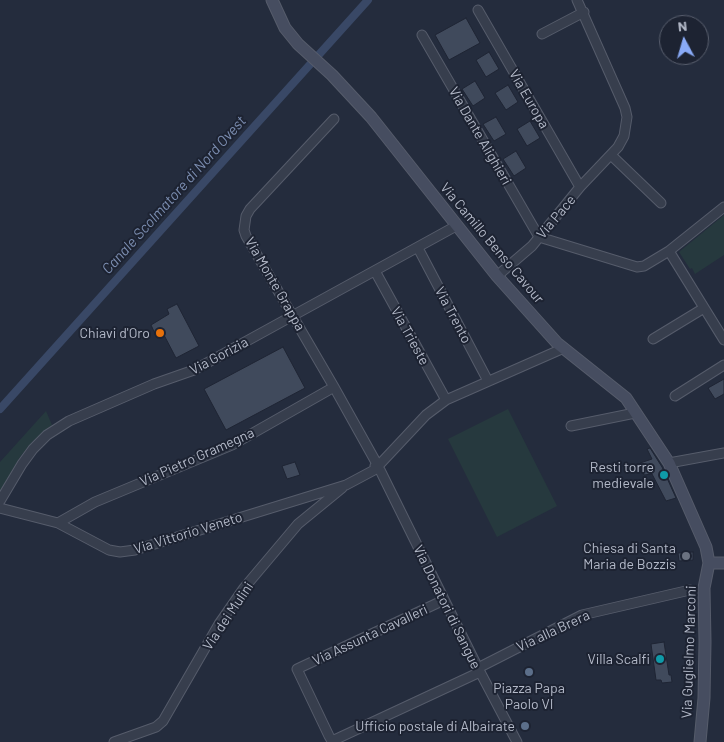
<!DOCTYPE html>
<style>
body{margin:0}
#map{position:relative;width:724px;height:742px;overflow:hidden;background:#242c3d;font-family:Barlow,sans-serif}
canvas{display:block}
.north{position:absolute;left:659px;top:15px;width:50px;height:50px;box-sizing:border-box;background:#1d2332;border:1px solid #595f6e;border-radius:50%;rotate:354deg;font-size:14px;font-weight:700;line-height:20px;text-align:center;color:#b3b9c8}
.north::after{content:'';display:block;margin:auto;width:18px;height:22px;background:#89aaf7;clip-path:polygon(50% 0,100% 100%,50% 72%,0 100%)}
</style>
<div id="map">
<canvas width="724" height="742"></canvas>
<div class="north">N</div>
</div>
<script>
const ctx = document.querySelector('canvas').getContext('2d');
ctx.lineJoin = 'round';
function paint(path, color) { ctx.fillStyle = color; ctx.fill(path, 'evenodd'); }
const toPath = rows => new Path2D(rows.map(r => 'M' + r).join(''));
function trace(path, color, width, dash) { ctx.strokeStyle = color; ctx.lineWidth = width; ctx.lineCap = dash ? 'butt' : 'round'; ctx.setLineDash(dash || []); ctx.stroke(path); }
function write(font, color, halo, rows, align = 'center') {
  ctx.font = font + ' Barlow,sans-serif'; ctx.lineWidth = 4; ctx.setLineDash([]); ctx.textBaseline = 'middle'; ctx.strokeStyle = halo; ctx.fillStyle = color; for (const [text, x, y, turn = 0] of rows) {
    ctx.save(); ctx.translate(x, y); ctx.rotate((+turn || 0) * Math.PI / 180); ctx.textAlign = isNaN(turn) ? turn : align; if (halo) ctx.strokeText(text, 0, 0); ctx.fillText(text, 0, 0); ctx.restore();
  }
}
paint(toPath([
 [724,215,724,255,695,274,692,268,690,269,679,252],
 [508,409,557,506,497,537,448,439],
 [46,411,52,425,32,442,20,457,0,492,0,462]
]), '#26393e');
trace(toPath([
 [0,409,368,0]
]), '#394866', 8);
const building = toPath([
 [466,18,480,43,449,60,435,35,466,18],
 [489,52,499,69,486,77,476,60,489,52],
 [475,81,485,98,473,106,462,89,475,81],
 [508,85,518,102,506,110,495,93,508,85],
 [496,117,506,134,494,141,483,124,496,117],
 [530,121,540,138,527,146,517,129,530,121],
 [516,151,526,168,514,176,503,159,516,151],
 [177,304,199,346,176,358,164,335,157,338,151,325,169,314,167,309,177,304],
 [283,347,305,388,226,430,204,389,283,347],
 [724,379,724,394,715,399,708,388,724,379],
 [650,448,662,467,676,498,666,501,652,474,644,475,640,463,652,459,647,449,650,448],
 [295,462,300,475,287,479,282,466,295,462],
 [693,552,693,560,679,561,678,553,693,552],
 [664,642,669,675,671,675,672,682,662,683,661,680,656,680,651,644,664,642]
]);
paint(building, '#404a5c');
trace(building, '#1f2534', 1);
const street = toPath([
 [478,10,580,187],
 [542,34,584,12],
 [422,35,539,237,637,267,644,266,669,251,724,207],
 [334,119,250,209,246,216,244,230,246,236,334,387,377,464],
 [611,155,661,203],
 [418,248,488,381],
 [669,251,724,340],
 [375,271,446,400],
 [497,276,532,246,580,187,618,147,624,136,627,117,625,108,577,0],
 [653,339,704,308],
 [675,396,724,365],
 [571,426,635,413],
 [669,463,724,453],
 [0,501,22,464,33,449,47,435,69,421,154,384,194,370,456,226],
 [0,508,58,523,109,550,120,552,135,550,346,485,376,469],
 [58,523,95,502,232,445,334,387],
 [444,600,297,669,329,736,332,741,480,672],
 [478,668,582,615,690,590],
 [114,742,156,727,163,721,219,624,244,588,298,524,342,488],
 [517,742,478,668,380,470,376,469,375,466,377,464,380,464,426,415,446,400,564,348]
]);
const secondary = toPath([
 [272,0,285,28,298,44,332,75,371,117,497,276,557,343,626,398,669,463,706,547,709,563,704,588,705,642,704,698,700,742],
 [709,563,724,563]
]);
trace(street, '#565c6b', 11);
trace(secondary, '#565c6b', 13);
trace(street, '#373e4d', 9);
trace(secondary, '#464d60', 11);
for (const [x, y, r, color] of [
 [160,333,5,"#e8710a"],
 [664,475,5,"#0f9aa8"],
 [686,556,5,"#6b7280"],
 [660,659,5,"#0f9aa8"],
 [529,672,5,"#5c6f8a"],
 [525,726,5,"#5c6f8a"]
]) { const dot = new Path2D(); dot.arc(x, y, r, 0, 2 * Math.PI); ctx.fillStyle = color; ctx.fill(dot); trace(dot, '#1d2332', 2); }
write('14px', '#b3b9c8', '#1d2332', [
 ["Via Europa",529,99,60],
 ["Via Dante Alighieri",480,136,60],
 ["Via Pace",556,217,-50],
 ["Via Camillo Benso Cavour",492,243,50],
 ["Via Monte Grappa",275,284,60],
 ["Via Trento",453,315,62],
 ["Via Trieste",410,336,61],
 ["Via Gorizia",219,356,-28],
 ["Via Pietro Gramegna",197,457,-24],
 ["Via Vittorio Veneto",188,533,-17],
 ["Via Donatori di Sangue",447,607,64],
 ["Via dei Mulini",228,616,-56],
 ["Via alla Brera",553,631,-25],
 ["Via Assunta Cavalleri",370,635,-25],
 ["Via Guglielmo Marconi",689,652,-88]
]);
write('14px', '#b3b9c8', '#1d2332', [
 ["Chiavi d'Oro",150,333],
 ["Resti torre",654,467],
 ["medievale",654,483],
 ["Chiesa di Santa",676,548],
 ["Maria de Bozzis",676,564],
 ["Villa Scalfi",650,659],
 ["Piazza Papa",529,688,"center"],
 ["Paolo VI",529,704,"center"],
 ["Ufficio postale di Albairate",515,726]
], 'right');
write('italic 15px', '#7b8db0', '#1d2332', [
 ["Canale Scolmatore di Nord Ovest",174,195,-48]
]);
</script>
